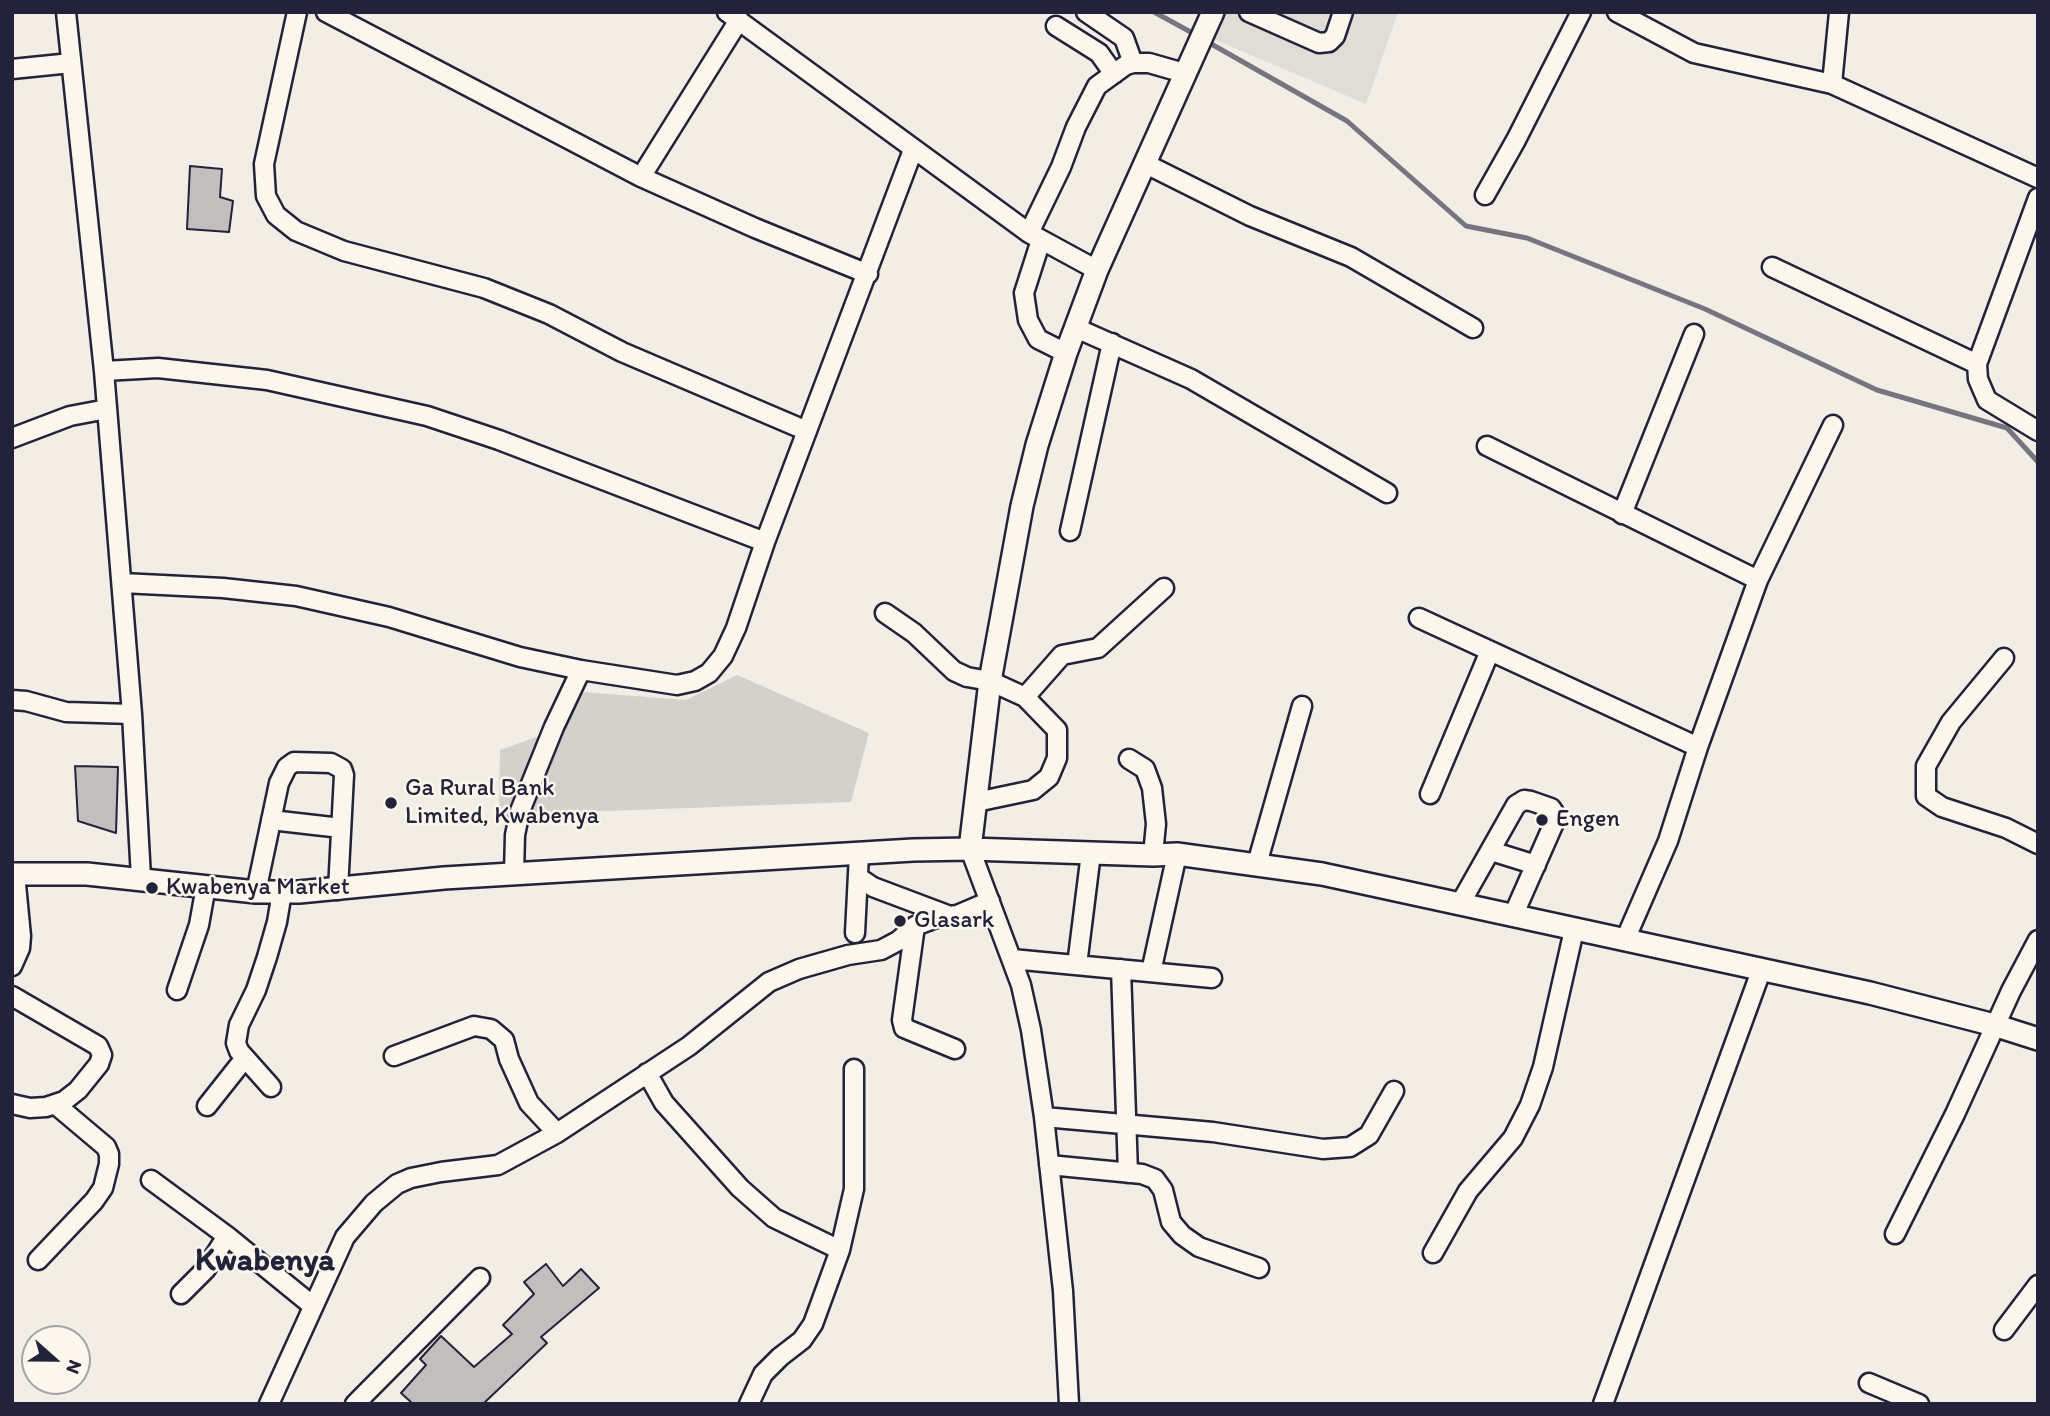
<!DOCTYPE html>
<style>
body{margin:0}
#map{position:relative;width:2050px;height:1416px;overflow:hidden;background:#f2eee5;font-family:Itim,sans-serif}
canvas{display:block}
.frame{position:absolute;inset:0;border:14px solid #22223b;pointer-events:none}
.north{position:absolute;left:21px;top:1325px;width:70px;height:70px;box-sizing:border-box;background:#fbf7ec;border:2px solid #a4a2a5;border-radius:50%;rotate:111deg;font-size:19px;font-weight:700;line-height:28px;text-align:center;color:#22223b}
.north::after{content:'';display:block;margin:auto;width:24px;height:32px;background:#22223b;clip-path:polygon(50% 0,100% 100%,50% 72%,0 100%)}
</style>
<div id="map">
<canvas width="2050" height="1416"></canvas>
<div class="frame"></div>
<div class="north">N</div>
</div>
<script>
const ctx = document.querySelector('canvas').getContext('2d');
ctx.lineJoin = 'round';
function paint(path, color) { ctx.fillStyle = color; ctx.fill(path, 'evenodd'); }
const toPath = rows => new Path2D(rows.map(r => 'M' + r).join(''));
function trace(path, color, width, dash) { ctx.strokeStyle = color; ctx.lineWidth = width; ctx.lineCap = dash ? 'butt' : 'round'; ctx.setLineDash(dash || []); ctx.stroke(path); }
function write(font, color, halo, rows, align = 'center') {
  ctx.font = font + ' Itim,sans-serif'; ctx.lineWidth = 5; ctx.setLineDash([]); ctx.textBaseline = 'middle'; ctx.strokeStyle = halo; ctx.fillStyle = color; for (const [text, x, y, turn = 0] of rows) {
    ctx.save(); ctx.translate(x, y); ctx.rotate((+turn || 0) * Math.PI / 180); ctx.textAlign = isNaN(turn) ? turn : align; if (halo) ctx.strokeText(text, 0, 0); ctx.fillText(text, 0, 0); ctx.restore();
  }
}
paint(toPath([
 [1223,12,1398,12,1366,104,1211,38]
]), '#e0dcd6');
paint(toPath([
 [737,675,869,733,851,802,499,815,500,750,561,728,583,692,686,700]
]), '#d4d1cc');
trace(toPath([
 [1154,12,1198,36],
 [1206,41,1347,121,1466,226,1527,238,1705,309,1877,390,2007,428,2038,462]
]), '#76747f', 5);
const building = toPath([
 [190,166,222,169,220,197,233,201,229,232,187,229,190,166],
 [75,766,118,767,116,833,78,821,75,766],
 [546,1264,563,1286,581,1269,599,1288,541,1337,547,1343,483,1404,413,1404,401,1393,426,1365,420,1359,441,1336,474,1367,512,1334,503,1325,534,1294,524,1282,546,1264]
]);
paint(building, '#c2bebe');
trace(building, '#22223b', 2);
const minor = toPath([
 [66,12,104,371,132,714,141,878],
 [297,12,264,164,266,196,276,215,296,231,344,251,484,288,549,314,622,352,807,431],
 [326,12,641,177,755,228,868,274],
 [727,12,1029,233,1097,270],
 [1086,12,1124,38,1133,63],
 [1249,12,1319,43,1329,42,1335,36,1343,12],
 [1617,12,1694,53,1832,84,2038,178],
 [1056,26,1099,53,1114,74],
 [12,69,71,63],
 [1832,84,1839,12],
 [1144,163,1250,216,1351,257,1473,328],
 [641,177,739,20],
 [1485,195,1516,140,1581,12],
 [2038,198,1977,364,1978,379,1987,400,2038,431],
 [1029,233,1061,167,1076,127,1097,86,1126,65,1133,63,1149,63,1184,73],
 [1041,240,1024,293,1028,320,1038,339,1066,353],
 [1772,267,1977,364],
 [1076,328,1191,379,1387,493],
 [104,371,158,368,267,380,427,416,499,440,765,542],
 [12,438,70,416,107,409],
 [1487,446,1758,580],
 [1622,514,1694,334],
 [1070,531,1112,343],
 [122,583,223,588,296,596,389,617,520,657,581,670,677,685,695,681,709,673,723,656,736,628,765,542,913,150],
 [885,613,914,633,954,671,967,677,990,681,1025,697,1057,730,1057,758,1049,777,1033,790,976,802],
 [1419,618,1698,747],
 [2004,658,1951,722,1926,766,1926,796,1942,807,2006,828,2038,844],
 [1025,697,1062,655,1098,648,1164,588],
 [12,700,26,701,66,712,132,714],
 [1129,759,1145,769,1152,788,1156,824,1153,855],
 [1430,794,1490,651],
 [271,820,341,828],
 [970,849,1021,985,1031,1030,1044,1117,1063,1291,1069,1404],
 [1491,851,1536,865],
 [1257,864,1302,706],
 [514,874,515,835,520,811,554,727,581,670],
 [858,877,873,887,950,916],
 [256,892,279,783,287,767,294,762,331,763,342,769,344,775,338,890],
 [1460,904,1516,805,1524,800,1531,801,1551,808,1555,814,1554,823,1513,916],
 [915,926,902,1020,904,1028,955,1049],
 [855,933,859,854],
 [1625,940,1668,841,1698,747,1758,580,1833,425],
 [1012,959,1212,978],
 [1077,965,1091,853],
 [12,966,20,948,21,936,15,874],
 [1121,969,1128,1173],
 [1151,972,1177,854],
 [177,990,199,925,206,886],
 [12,996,98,1046,102,1055,99,1064,78,1090,64,1101,46,1107,30,1108,12,1104],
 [394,1056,474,1026,491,1029,504,1040,509,1059,529,1103,557,1133],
 [647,1073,664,1103,740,1188,774,1218,840,1250],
 [271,1087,239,1051,236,1043,239,1025,256,990,267,957,277,922,282,892],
 [207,1106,245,1058],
 [1044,1117,1213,1132,1323,1149,1350,1147,1369,1135,1394,1091],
 [1049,1165,1142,1174,1155,1179,1163,1190,1171,1222,1182,1235,1199,1247,1259,1268],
 [151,1180,227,1236,313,1306],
 [1895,1234,1955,1114,2011,991,2038,940],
 [1433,1253,1468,1191,1513,1138,1530,1105,1543,1067,1574,930],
 [38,1260,94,1201,103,1188,109,1164,109,1154,106,1147,55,1104],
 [181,1294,206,1269,227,1236],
 [2004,1330,2038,1285],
 [1869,1383,1919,1404],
 [269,1404,345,1237,374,1203,397,1184,411,1178,441,1172,498,1165,557,1133,689,1046,769,982,799,969,848,955,881,950,898,941,915,926,936,918,957,915,990,901],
 [355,1404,480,1278],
 [749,1404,763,1374,780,1357,802,1340,813,1324,840,1250,854,1189,854,1069],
 [1603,1404,1761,971]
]);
const major = toPath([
 [970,849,990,681,1022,506,1037,445,1066,353,1097,270,1213,12],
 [12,874,87,874,256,892,299,892,444,878,913,850,970,849,1153,855,1177,854,1322,874,1870,993,1994,1025,2038,1039]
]);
trace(minor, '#22223b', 23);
trace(major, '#22223b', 26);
trace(minor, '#fbf7ec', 18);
trace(major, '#fbf7ec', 21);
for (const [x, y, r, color] of [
 [391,803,7,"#22223b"],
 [1542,820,7,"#22223b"],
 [152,888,7,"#22223b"],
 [900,921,7,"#22223b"]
]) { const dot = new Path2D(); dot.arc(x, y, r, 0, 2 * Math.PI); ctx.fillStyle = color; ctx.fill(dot); trace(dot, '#fbf7ec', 2.5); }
write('24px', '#22223b', '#fbf7ec', [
 ["Ga Rural Bank",405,789],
 ["Limited, Kwabenya",405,817],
 ["Engen",1556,820],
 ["Kwabenya Market",166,888],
 ["Glasark",914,921]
], 'left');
write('bold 32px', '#22223b', '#fbf7ec', [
 ["Kwabenya",265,1262]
]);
</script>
